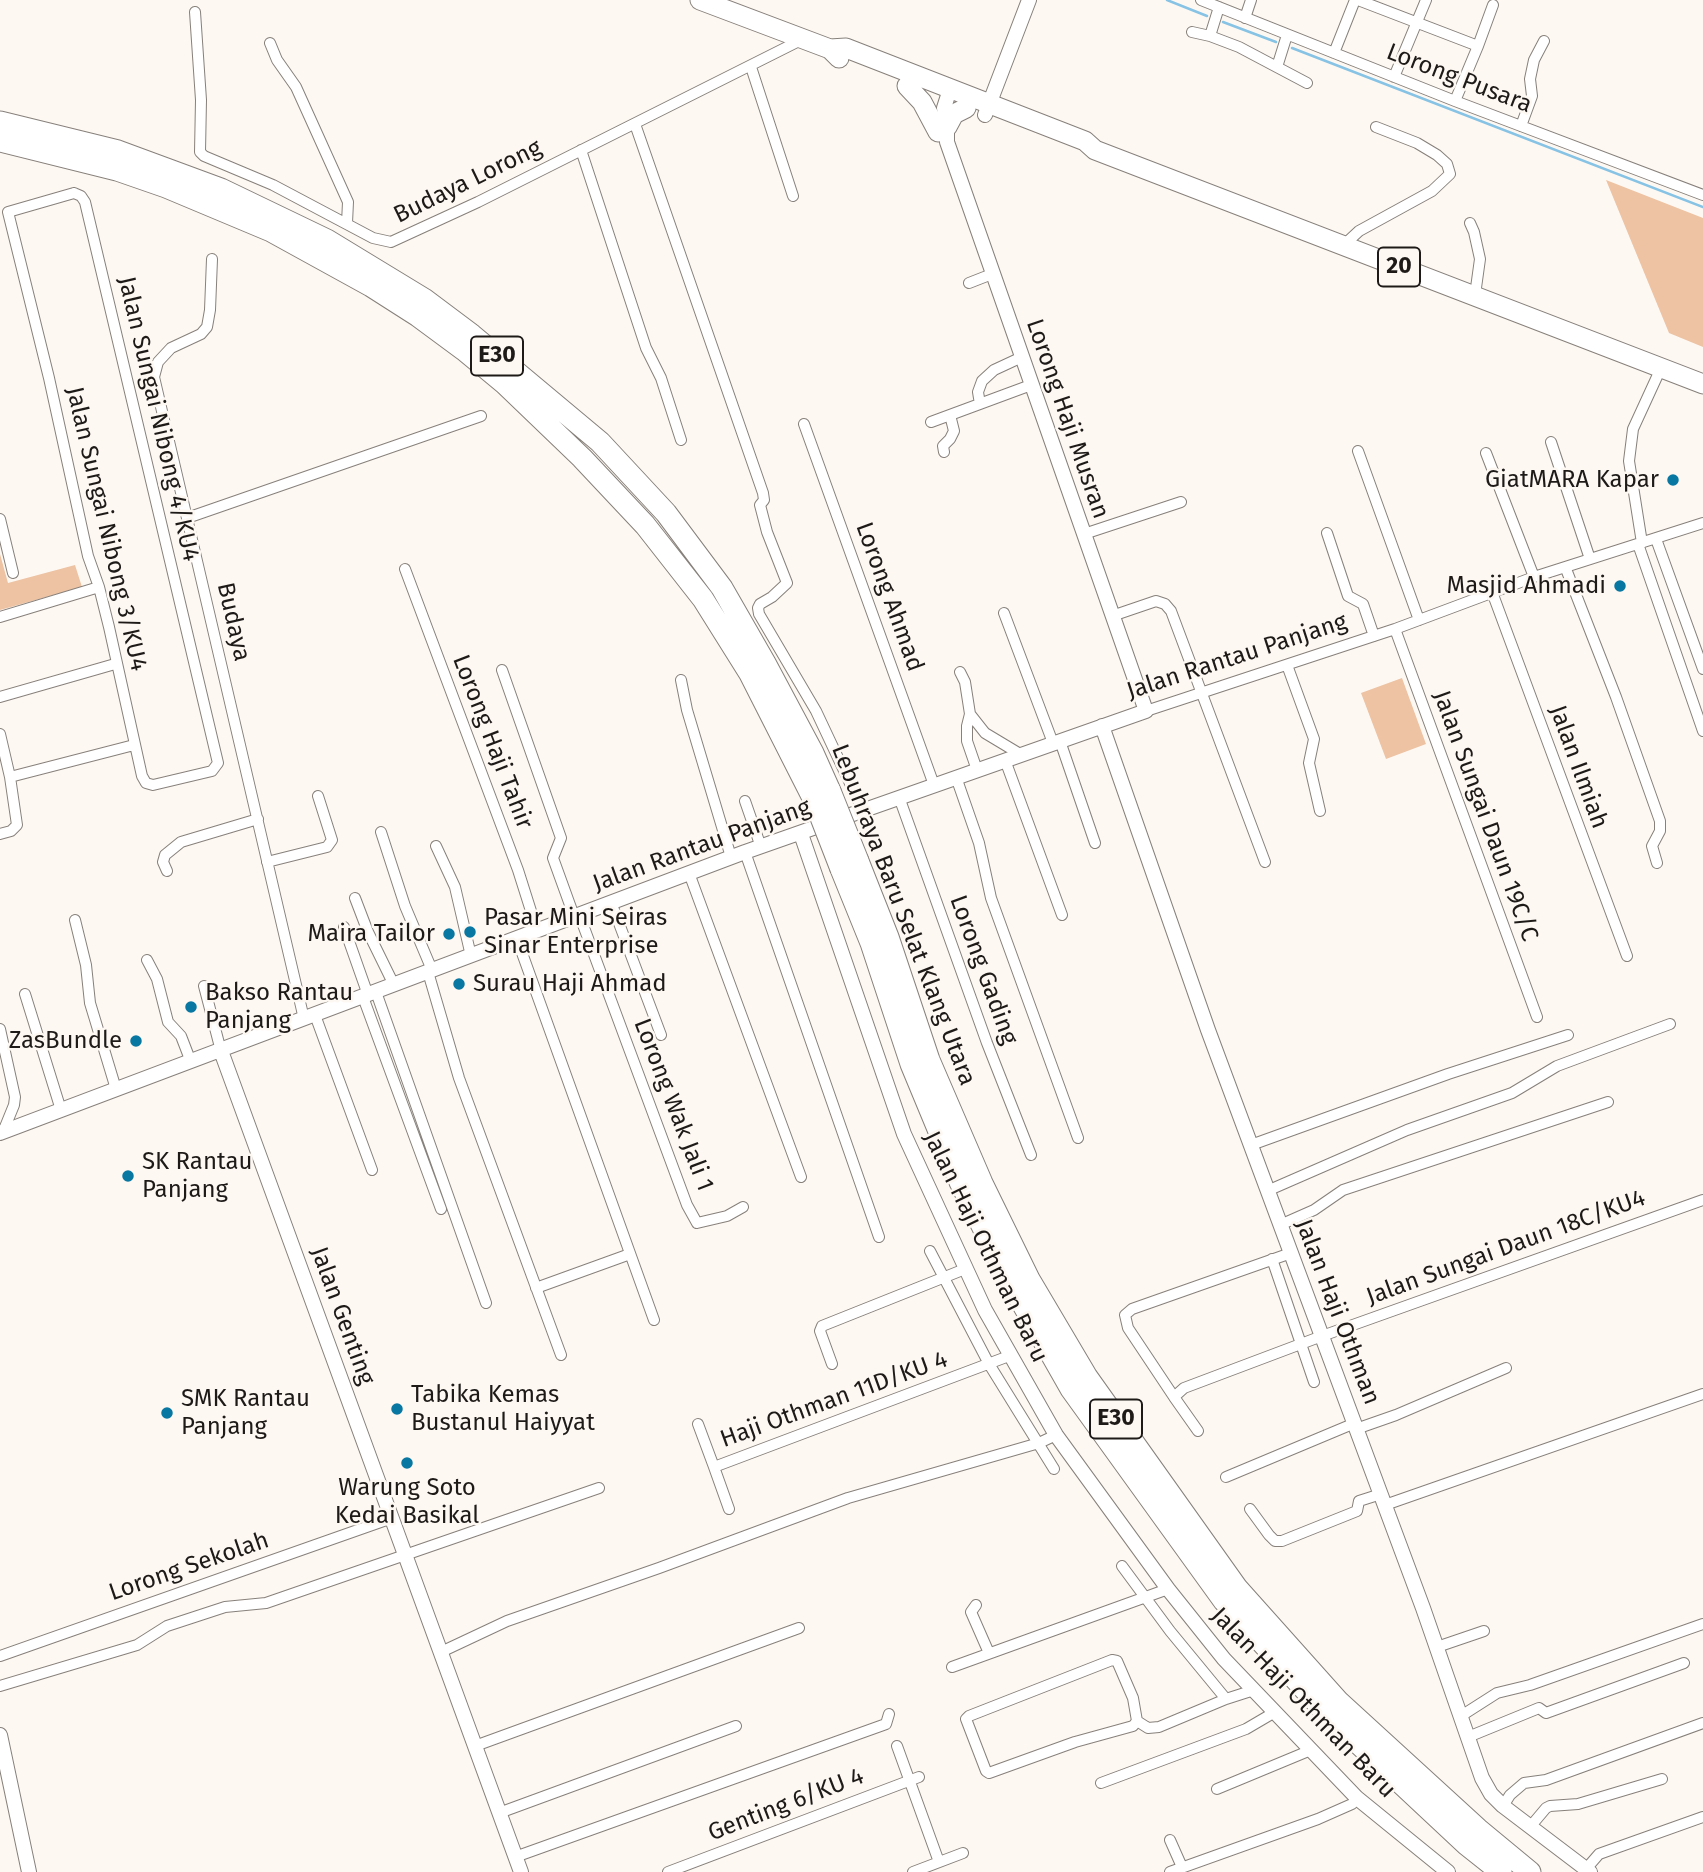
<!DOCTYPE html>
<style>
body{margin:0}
canvas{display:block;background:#fef8f3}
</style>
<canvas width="1703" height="1872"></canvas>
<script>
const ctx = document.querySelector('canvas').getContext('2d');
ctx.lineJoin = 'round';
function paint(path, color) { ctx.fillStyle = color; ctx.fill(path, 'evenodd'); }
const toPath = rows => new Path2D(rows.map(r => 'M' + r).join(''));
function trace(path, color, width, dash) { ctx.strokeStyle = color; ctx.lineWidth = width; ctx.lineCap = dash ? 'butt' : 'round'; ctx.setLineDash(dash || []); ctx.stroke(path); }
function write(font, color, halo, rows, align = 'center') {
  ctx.font = font + ' "Fira Sans",sans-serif'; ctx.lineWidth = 5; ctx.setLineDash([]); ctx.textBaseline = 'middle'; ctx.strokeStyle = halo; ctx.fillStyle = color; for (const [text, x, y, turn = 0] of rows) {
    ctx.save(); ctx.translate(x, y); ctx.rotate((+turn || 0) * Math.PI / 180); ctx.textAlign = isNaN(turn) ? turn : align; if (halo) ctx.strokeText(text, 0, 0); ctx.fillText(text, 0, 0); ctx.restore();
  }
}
paint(toPath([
 [1606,180,1703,218,1703,347,1669,333],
 [0,554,8,583,75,565,82,587,0,610],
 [1402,678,1426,744,1386,759,1361,693]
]), '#edc3a3');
trace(toPath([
 [1167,0,1207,16],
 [1223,22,1276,42],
 [1292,48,1703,207]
]), '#87c3e4', 2.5);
const minor = toPath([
 [1201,0,1455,101,1703,195],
 [1358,0,1478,46,1455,101],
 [1219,7,1210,36,1239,47,1307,83],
 [195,12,201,100,200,152,204,156,273,185,373,238,391,242,478,202,803,39],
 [1245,18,1251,0],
 [1192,32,1210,36],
 [270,43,277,60,296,87,348,202,347,223],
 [1478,46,1493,5],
 [1334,53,1355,0],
 [751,67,793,196],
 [1277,67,1287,35],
 [1394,77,1426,0],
 [635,124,763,493,764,500,760,505,767,532,787,583,772,597,760,604,758,608,759,614,816,711,863,811],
 [1521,126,1532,96,1530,79,1534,60,1544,41],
 [581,150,646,348,661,378,681,440],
 [74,193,81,196,85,202,218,763,212,771,153,785,146,783,142,776,109,627,99,587,88,556,49,378,8,212,74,193],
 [1470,223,1474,232,1480,259,1475,295],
 [1344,245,1359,231,1432,191,1450,174,1447,164,1437,155,1417,143,1376,127],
 [212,259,210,310,207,327,201,334,171,348,158,362,154,377,304,1019],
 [969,283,992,274],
 [980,404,978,392,982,381,994,370,1022,357],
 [931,422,1031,385],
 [804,424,934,785],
 [1551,442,1590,559],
 [1358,451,1419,620],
 [944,452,943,446,950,439,954,431,950,415],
 [1486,453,1534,577],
 [187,518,481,416],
 [0,519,13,573],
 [1327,533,1348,596,1363,604,1374,636],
 [1084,534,1181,502],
 [1656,539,1703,669],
 [1642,543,1629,461,1633,429,1661,368],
 [1638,544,1703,731],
 [405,569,518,870,537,930],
 [1566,569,1616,697,1660,821,1660,831,1652,846,1657,863],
 [1492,592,1627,956],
 [1004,613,1053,743],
 [1112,616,1156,601,1165,604,1171,611,1265,862],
 [0,617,99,587],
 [1395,629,1537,1017],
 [1287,665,1314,739,1309,763,1320,811],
 [502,670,561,838,553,858,574,916],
 [960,672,965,682,970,714,967,726,967,741,977,770],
 [681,680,687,710,731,857],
 [0,697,115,664],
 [1146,711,1395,629,1534,577,1703,523],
 [970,714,985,733,1020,754],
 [0,734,10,777,17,825,11,831,0,834],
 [1060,741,1095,843],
 [1005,760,1062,915],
 [10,777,134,745],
 [956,777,979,843,991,898,1078,1138],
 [899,797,987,1043,1031,1155],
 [745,801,761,847],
 [381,832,405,906,432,970],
 [436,846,455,887,471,956],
 [745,852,879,1237],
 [267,862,327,847,332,840,318,796],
 [167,871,163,862,165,855,181,842,258,819],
 [689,873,801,1177],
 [355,898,368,932,394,985],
 [611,902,661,1035],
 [579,914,687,1205,697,1223,727,1216,743,1207],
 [75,920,86,965,90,1003,116,1089],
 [344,927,368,995],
 [517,939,654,1320],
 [147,960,157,979,168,1022,181,1036,191,1062],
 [428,972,459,1078,561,1355],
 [204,986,221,1051],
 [376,992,486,1303],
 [25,994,61,1110],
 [363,997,441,1209],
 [315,1015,372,1170],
 [0,1029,15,1097,14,1105,3,1132],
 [1251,1145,1448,1074,1568,1035],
 [1267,1191,1407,1130,1512,1093,1557,1066,1670,1024],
 [1280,1225,1314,1210,1343,1190,1608,1102],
 [930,1251,989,1364,1054,1469],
 [1272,1259,1314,1382],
 [536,1288,630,1254],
 [832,1364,820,1331,822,1326,965,1269],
 [1174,1397,1128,1328,1125,1315,1132,1309,1291,1253],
 [698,1424,714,1467],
 [1356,1429,1396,1415,1506,1368],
 [1198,1431,1174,1397,1184,1388,1322,1336,1703,1200],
 [1226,1477,1355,1423],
 [1385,1505,1703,1394],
 [729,1509,714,1467,1009,1356],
 [1250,1509,1269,1535,1275,1541,1282,1541,1357,1511,1359,1501,1381,1494],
 [1122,1566,1170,1631,1226,1699],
 [976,1605,971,1612,989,1653],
 [1437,1647,1484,1631],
 [441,1652,507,1621,659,1568,848,1498,1039,1443,1056,1435],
 [0,1656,392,1518],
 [1112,1660,1117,1661,1133,1698,1137,1721,1133,1726,1075,1742,989,1773,986,1771,966,1719,969,1716,1112,1660],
 [952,1667,1168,1589],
 [0,1686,137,1645,167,1626,225,1607,266,1603,599,1488],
 [1461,1716,1497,1693,1530,1685,1703,1624],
 [1137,1721,1148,1728,1159,1727,1226,1699,1254,1690],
 [1468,1737,1539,1708,1546,1713,1684,1663],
 [475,1746,799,1628],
 [897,1746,939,1862],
 [1101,1783,1246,1729,1275,1712],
 [1217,1789,1311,1750],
 [1503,1806,1510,1795,1524,1783,1546,1780,1703,1723],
 [499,1813,736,1726],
 [1530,1827,1546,1808,1550,1806,1578,1804,1662,1779],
 [1170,1840,1182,1867],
 [515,1857,886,1724,889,1714],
 [1586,1869,1599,1854,1703,1817],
 [668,1872,919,1777],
 [913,1872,963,1853],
 [1170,1872,1318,1819,1352,1804,1357,1798]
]);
const tertiary = toPath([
 [985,115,1029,0],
 [1102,726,1208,1030,1423,1608,1482,1778,1491,1794,1503,1806,1590,1872],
 [801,834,904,1134,985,1310,1056,1435,1168,1589,1224,1659,1357,1798,1448,1872],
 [221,1051,521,1872],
 [0,1133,745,852,1146,711,947,142,947,127,944,108,950,89],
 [0,1735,29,1872]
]);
const trunk = toPath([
 [700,0,830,49,839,58],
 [830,49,846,48,1085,141,1095,150,1703,384],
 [907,86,922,102,938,132],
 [947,127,954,114,966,108]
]);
const motorway = toPath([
 [0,122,118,151,221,189,327,240,424,299,472,335,600,442,666,513,722,588,765,663,813,753,830,791],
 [0,141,117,170,166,187,271,231,371,286,418,316,464,350,505,384,582,458,645,525,703,599,750,674,815,802],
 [858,861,888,937,929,1060,982,1183,1029,1279,1087,1377,1237,1588,1338,1701,1478,1829,1530,1872],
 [841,869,871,943,911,1064,960,1182,1013,1287,1071,1389,1224,1601,1328,1715,1467,1845,1501,1872]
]);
trace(minor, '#87807b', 12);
trace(tertiary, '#87807b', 16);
trace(trunk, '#87807b', 21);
trace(motorway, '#87807b', 23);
trace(minor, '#fff', 10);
trace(tertiary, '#fff', 14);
trace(trunk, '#fff', 19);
trace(motorway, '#fff', 21);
const motorwayBridge = toPath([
 [830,791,858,861],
 [815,802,841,869]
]);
trace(motorwayBridge, '#87807b', 23, []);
trace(motorwayBridge, '#fff', 21);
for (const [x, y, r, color] of [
 [1673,480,7,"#0877a1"],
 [1620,586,7,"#0877a1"],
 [470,932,7,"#0877a1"],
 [449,934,7,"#0877a1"],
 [459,984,7,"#0877a1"],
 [191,1007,7,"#0877a1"],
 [136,1041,7,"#0877a1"],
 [128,1176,7,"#0877a1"],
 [397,1409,7,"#0877a1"],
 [167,1413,7,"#0877a1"],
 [407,1463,7,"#0877a1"]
]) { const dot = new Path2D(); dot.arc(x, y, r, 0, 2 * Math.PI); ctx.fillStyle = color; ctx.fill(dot); trace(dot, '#fef8f3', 2.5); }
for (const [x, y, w] of [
 [1399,267,42],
 [497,356,52],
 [1116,1419,52]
]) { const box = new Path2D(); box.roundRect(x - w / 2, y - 19.5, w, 39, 5); ctx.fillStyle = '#fef8f3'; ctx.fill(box); trace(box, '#1d1a18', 2); }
write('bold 23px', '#1d1a18', null, [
 ["20",1399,267],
 ["E30",497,356],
 ["E30",1116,1419]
]);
write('24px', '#1d1a18', '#fef8f3', [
 ["Lorong Pusara",1459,79,21],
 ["Budaya Lorong",468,182,-26],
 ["Jalan Sungai Nibong 4/KU4",158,419,77],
 ["Lorong Haji Musran",1067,419,71],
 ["Jalan Sungai Nibong 3/KU4",106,529,77],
 ["Lorong Ahmad",889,597,70],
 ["Budaya",233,622,77],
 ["Jalan Rantau Panjang",1237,657,-18],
 ["Lorong Haji Tahir",492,742,69],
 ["Jalan Ilmiah",1578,767,70],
 ["Jalan Sungai Daun 19C/C",1485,816,70],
 ["Jalan Rantau Panjang",702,846,-20],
 ["Lebuhraya Baru Selat Klang Utara",903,915,69],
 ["Lorong Gading",983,970,70],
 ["Lorong Wak Jali 1",673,1105,69],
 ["Jalan Haji Othman Baru",985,1247,64],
 ["Jalan Sungai Daun 18C/KU4",1506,1248,-20],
 ["Jalan Haji Othman",1337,1312,69],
 ["Jalan Genting",342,1316,70],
 ["Haji Othman 11D/KU 4",834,1400,-20],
 ["Lorong Sekolah",189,1567,-19],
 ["Jalan Haji Othman Baru",1303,1703,46],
 ["Genting 6/KU 4",786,1805,-21]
]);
write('24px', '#1d1a18', '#fef8f3', [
 ["GiatMARA Kapar",1659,480,"right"],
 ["Masjid Ahmadi",1606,586,"right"],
 ["Pasar Mini Seiras",484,918],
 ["Sinar Enterprise",484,946],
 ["Maira Tailor",435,934,"right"],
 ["Surau Haji Ahmad",473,984],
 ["Bakso Rantau",205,993],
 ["Panjang",205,1021],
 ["ZasBundle",122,1041,"right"],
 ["SK Rantau",142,1162],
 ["Panjang",142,1190],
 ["Tabika Kemas",411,1395],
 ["Bustanul Haiyyat",411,1423],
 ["SMK Rantau",181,1399],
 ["Panjang",181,1427],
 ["Warung Soto",407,1488,"center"],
 ["Kedai Basikal",407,1516,"center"]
], 'left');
</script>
